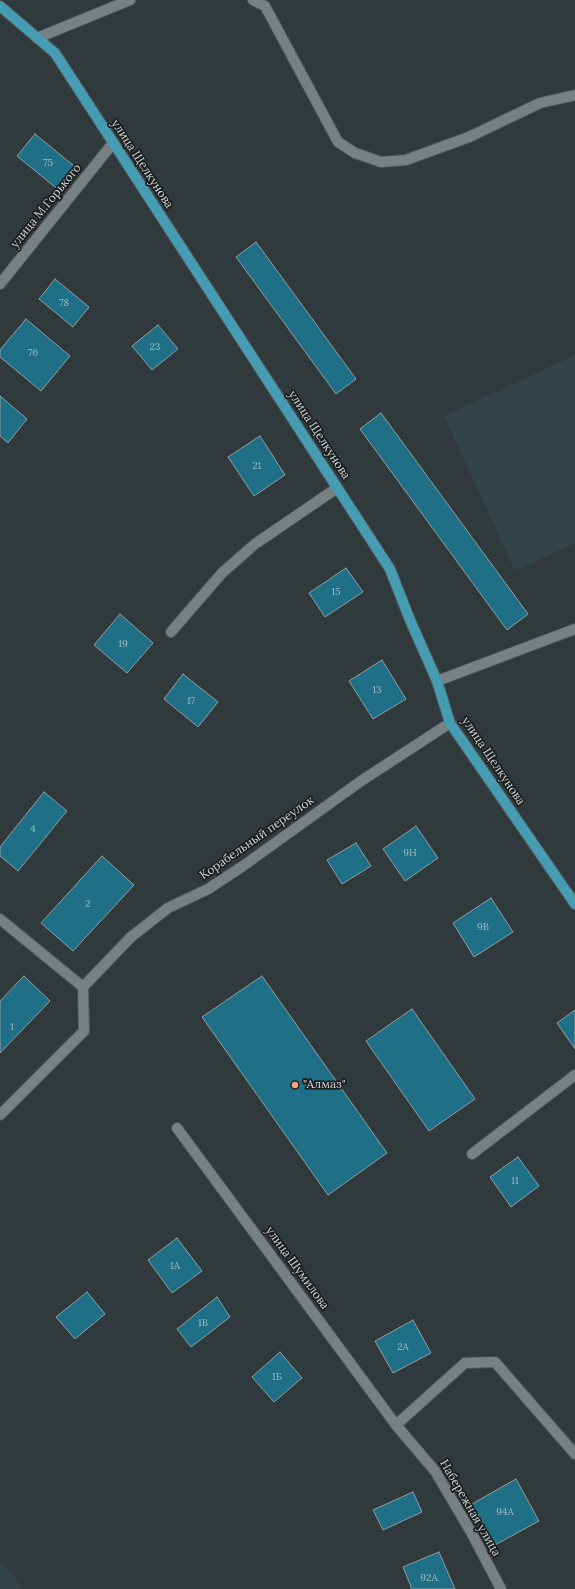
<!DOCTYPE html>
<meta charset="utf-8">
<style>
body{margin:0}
canvas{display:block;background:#30393b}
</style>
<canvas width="575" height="1589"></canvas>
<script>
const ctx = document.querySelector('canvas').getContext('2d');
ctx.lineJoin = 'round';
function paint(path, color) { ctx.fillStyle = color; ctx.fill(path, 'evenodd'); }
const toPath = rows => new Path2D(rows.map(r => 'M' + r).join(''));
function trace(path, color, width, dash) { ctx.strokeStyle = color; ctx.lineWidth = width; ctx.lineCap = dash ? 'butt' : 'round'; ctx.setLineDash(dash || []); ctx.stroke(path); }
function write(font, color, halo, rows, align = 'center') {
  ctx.font = font + ' Lora,serif'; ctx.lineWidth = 3.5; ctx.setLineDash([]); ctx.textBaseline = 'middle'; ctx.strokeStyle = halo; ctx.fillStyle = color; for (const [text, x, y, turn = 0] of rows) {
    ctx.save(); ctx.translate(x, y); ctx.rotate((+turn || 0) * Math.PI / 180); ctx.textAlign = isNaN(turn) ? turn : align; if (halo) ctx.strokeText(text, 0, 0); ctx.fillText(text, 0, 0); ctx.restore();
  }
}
paint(toPath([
 [575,355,575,543,515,571,444,416],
 [0,1562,14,1575,21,1589,0,1589]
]), '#334348');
const building = toPath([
 [35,134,79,170,61,192,17,156,35,134],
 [256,242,356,379,336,394,236,257,256,242],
 [55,279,89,307,73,327,39,299,55,279],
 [26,319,70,356,41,391,0,357,0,350,26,319],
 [158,325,178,349,152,370,132,346,158,325],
 [0,396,27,419,8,443,0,436,0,396],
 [381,413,528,614,507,630,360,429,381,413],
 [260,436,285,475,254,496,228,457,260,436],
 [346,568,363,592,325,617,309,593,346,568],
 [120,614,153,643,127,673,94,645,120,614],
 [382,660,406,699,373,719,349,681,382,660],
 [183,674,218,702,198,727,164,699,183,674],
 [44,792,67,811,18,871,0,856,0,847,44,792],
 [416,826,438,858,405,881,383,849,416,826],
 [356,843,371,866,342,884,327,860,356,843],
 [102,856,134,885,73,951,41,923,102,856],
 [491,898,513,932,474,957,453,923,491,898],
 [24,976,50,1001,0,1053,0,1001,24,976],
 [262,976,387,1153,328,1195,202,1017,262,976],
 [412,1009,475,1099,429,1131,366,1041,412,1009],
 [575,1010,575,1049,557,1023,575,1010],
 [518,1157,539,1186,511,1207,490,1177,518,1157],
 [177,1238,202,1271,172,1293,148,1260,177,1238],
 [87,1292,105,1314,75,1339,56,1317,87,1292],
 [217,1297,230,1317,191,1347,177,1329,217,1297],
 [413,1320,431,1353,393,1373,375,1341,413,1320],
 [280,1352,302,1378,274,1402,252,1377,280,1352],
 [516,1479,539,1521,495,1545,472,1504,516,1479],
 [413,1492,422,1512,383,1530,373,1510,413,1492],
 [439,1552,455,1589,412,1589,403,1567,439,1552]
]);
paint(building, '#1f7087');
trace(building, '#939da0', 1);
const minor = toPath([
 [253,0,265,6,338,142,355,153,381,162,406,160,469,137,540,103,575,95],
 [37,38,130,0],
 [0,284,113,143],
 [171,632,222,573,255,544,337,488],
 [437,681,575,629],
 [0,919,83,987],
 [0,1115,84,1031,83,987,131,937,168,908,208,889,243,866,361,781,450,723],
 [177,1128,396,1425,435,1471,471,1532,501,1589],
 [472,1154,575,1075],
 [396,1425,465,1363,495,1362,575,1454]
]);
const major = toPath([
 [0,6,55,53,390,569,410,620,437,681,450,723,575,904]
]);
trace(minor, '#4f5658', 12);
trace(major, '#4f5658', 12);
trace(minor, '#778083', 10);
trace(major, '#469cb2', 10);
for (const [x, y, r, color] of [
 [295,1085,4,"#f3a082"]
]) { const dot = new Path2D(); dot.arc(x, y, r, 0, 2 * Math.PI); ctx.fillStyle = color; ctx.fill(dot); trace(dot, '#1b1f20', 1.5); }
write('10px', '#a3bbc2', null, [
 ["75",48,163],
 ["78",64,303],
 ["23",155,347],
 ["76",33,353],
 ["21",257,466],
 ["15",336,592],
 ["19",123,644],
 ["13",377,690],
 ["17",191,701],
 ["4",33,829],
 ["9Н",410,853],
 ["2",88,904],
 ["9В",483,927],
 ["1",12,1027],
 ["11",515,1181],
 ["1А",175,1266],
 ["1В",203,1323],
 ["2А",403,1347],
 ["1Б",277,1377],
 ["94А",505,1512],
 ["92А",429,1578]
]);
write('12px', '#cfd4d6', '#1b1f20', [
 ["улица Щелкунова",142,164,57],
 ["улица М.Горького",46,206,-51],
 ["улица Щелкунова",319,435,57],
 ["улица Щелкунова",493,761,56],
 ["Корабельный переулок",257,838,-35],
 ["улица Шумилова",297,1268,54],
 ["Набережная улица",470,1508,60]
]);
write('12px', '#cfd4d6', '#1b1f20', [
 ["\"Алмаз\"",303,1085]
], 'left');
</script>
